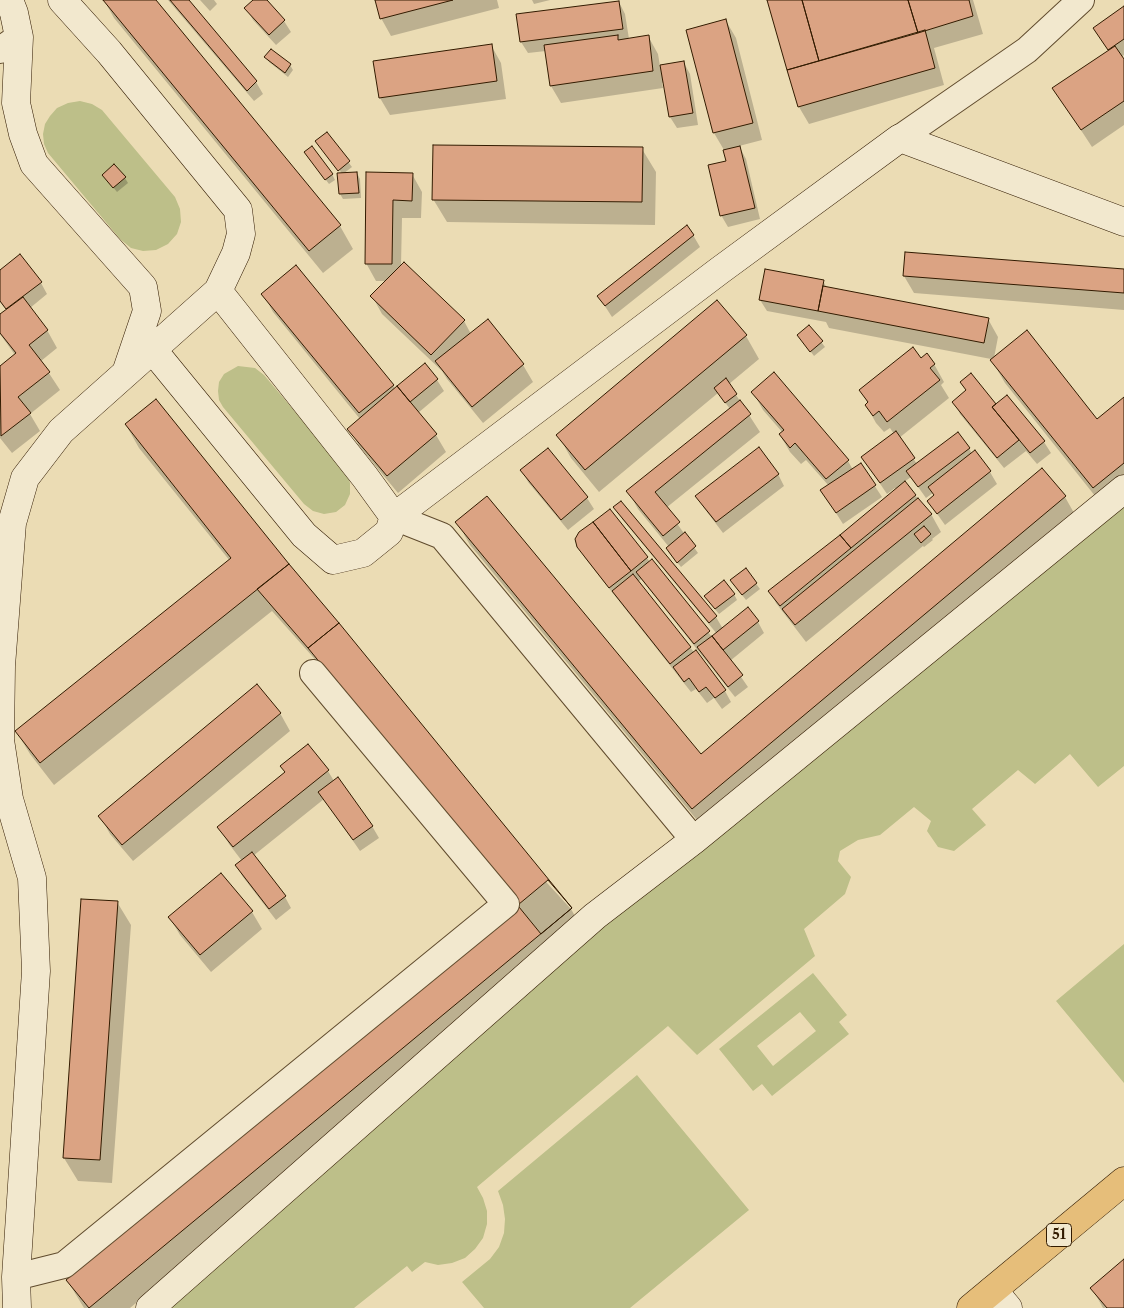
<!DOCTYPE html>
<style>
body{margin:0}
canvas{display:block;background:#ebdcb4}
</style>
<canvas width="1124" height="1308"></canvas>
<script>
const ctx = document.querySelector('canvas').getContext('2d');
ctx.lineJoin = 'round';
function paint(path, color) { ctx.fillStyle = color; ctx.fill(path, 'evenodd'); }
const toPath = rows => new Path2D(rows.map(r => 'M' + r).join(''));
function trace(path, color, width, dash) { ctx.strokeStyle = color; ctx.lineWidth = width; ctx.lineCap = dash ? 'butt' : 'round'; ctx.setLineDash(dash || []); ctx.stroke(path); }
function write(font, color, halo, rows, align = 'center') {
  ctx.font = font + ' "Libre Caslon Text",serif'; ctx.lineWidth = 5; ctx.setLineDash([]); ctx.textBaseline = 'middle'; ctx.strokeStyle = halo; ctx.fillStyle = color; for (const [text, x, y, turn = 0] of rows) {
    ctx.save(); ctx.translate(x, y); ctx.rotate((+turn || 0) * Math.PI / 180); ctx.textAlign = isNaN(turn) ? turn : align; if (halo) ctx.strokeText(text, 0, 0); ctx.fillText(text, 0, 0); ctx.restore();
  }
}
paint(toPath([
 [80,101,92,104,102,110,175,197,180,209,181,222,177,234,168,244,156,250,143,251,131,248,120,239,48,153,44,144,43,134,45,124,50,116,57,108,68,103],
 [238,366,255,368,264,375,346,472,350,483,350,494,345,505,336,512,324,514,313,511,304,504,223,407,219,400,218,391,219,382,224,374],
 [1124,504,1124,766,1098,787,1070,754,1035,784,1018,770,972,809,986,825,954,851,938,847,927,831,931,821,914,807,880,835,858,840,840,851,838,861,851,877,845,894,804,929,815,956,697,1055,668,1026,477,1187,483,1198,487,1211,487,1224,483,1238,475,1249,465,1258,452,1263,438,1265,425,1262,412,1272,407,1266,354,1308,162,1308,602,927],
 [1124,944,1124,1083,1056,1001],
 [813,973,847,1015,839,1022,849,1034,772,1096,762,1084,753,1091,719,1049],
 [800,1012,816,1031,773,1066,757,1046],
 [637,1075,749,1210,630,1308,484,1308,462,1282,490,1259,499,1247,504,1233,505,1219,503,1205,498,1191]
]), '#bdbf89');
paint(toPath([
 [104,0,154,0,340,226,353,249,323,273,114,18],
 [168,0,187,0,256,82,263,94,254,101],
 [200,0,214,0,217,4,210,11],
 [255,0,265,0,284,21,291,32,276,45,253,20,246,8],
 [377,0,497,0,499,8,391,36,381,18],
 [532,0,550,0,534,4],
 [768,0,973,0,983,34,934,48,944,85,809,124,799,107],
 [619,2,625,14,629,39,648,36,658,54,660,66,684,63,690,74,698,125,677,128,670,117,664,82,662,83,663,88,561,103,551,86,546,51,528,53,521,42],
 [1124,8,1124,55,1121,57,1124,61,1124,125,1092,147,1054,89,1109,51,1101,40],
 [726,21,736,38,762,140,739,146,746,159,760,219,728,227,721,215,727,162,724,150,714,133,688,31],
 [491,45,501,63,506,99,390,115,380,98],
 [266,57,290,65,293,70,288,77,269,62],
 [327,134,352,167,343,174,357,173,360,179,361,198,343,199,340,194,342,174,336,164],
 [642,149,656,172,655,225,447,222,433,199],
 [309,158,332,174,335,180,329,184],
 [368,174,412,174,422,192,421,218,402,218,401,266,464,321,471,334,488,321,523,365,533,382,483,423,447,379,442,371,382,314,372,296,386,281,376,281,366,263],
 [125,178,128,183,117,192,107,180],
 [693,235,700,247,612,317,599,297],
 [1124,270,1124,310,914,293,904,276],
 [0,272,41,283,47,294,30,308,47,330,57,348,41,361,60,390,30,414,40,431,12,453,0,438,0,367,15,355,0,334,0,316,7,311,0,302],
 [823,281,827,288,988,319,998,337,994,358,1097,420,1124,399,1124,497,1107,511,1005,383,991,359,829,328,826,322,767,311,760,300],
 [263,294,393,385,395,389,425,365,437,380,444,391,418,413,436,435,446,452,398,493,359,446,349,429,360,419,273,312],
 [809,326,825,347,814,356,798,335],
 [746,336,759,359,729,384,760,432,666,508,698,553,681,567,670,554,667,548,669,547,638,509,628,491,730,409,718,393,599,492,571,458,558,435],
 [921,359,934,364,944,382,941,385,949,398,899,438,917,464,969,448,972,454,974,452,990,472,997,484,945,525,928,501,934,496,933,493,926,498,911,477,904,482,931,514,941,532,932,539,933,540,924,547,923,546,806,642,776,603,770,591,897,490,895,488,887,494,862,457,894,434,890,428,884,432,876,423,866,405,868,404,861,390],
 [962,383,996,405,1007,397,1044,442,1051,453,1037,464,1026,451,1004,468,960,414,954,402,967,392],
 [753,392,848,461,853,470,861,465,882,497,843,524,829,502,829,486,806,460,801,464,790,452,780,435,783,433,763,410],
 [126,425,571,909,584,932,130,1308,84,1308,67,1280,516,908,320,665,272,611,54,785,30,754,16,731,230,561,139,448],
 [522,470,587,498,594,509,568,530,528,482],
 [1042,470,1065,497,1078,520,706,831,470,545,457,522,700,756],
 [778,474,784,486,723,533,704,508,697,497],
 [621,502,716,617,723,629,758,622,764,633,730,661,748,687,735,697,641,579,638,582,725,691,731,702,722,709,714,698,707,703,696,689,691,692,585,558,578,546,647,558,650,562,652,561,712,637,717,634,622,519,615,507],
 [746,570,760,589,746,600,735,586],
 [734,594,737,600,719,614,709,602],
 [280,713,290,731,133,861,110,834,100,816],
 [308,746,328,771,334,781,372,826,379,838,360,851,324,799,253,856,285,897,291,908,276,920,243,877,236,865,242,861,229,844,219,827,286,773],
 [117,902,131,925,112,1183,78,1181,64,1158],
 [252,912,262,929,211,972,180,935,170,918],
 [1124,1261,1124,1308,1103,1308,1092,1288]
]), '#0003');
const building = toPath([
 [103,0,156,0,341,225,309,251,103,0],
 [170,0,189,0,257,81,247,91,170,0],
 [253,0,267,0,285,20,269,35,244,8,253,0],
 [375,0,453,0,380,19,375,0],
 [767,0,802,0,819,61,787,70,767,0],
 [802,0,908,0,918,33,819,61,802,0],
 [908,0,969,0,973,16,918,33,908,0],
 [619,1,623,29,520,42,516,14,619,1],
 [1124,6,1124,39,1108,50,1093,28,1124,6],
 [726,19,753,123,713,133,686,30,726,19],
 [925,30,935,68,798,107,787,70,925,30],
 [618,35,618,40,649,35,653,71,550,86,544,45,618,35],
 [492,44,497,81,379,98,373,61,492,44],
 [1115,46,1124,59,1124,101,1081,130,1052,88,1115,46],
 [271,49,291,64,285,73,264,57,271,49],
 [684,61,693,113,669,117,660,65,684,61],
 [327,132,350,161,338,171,315,141,327,132],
 [433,145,643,147,642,202,432,200,433,145],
 [312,146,333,174,325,180,304,152,312,146],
 [740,146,755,208,720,216,708,165,726,161,723,150,740,146],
 [114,164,126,177,113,188,102,175,114,164],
 [357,172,359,193,339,194,337,173,357,172],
 [366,172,413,173,412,201,393,200,392,264,365,264,366,172],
 [687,225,694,235,605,306,597,296,687,225],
 [905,252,1124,269,1124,293,903,276,905,252],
 [20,254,42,282,6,309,0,301,0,270,20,254],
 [404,262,465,320,431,355,370,296,404,262],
 [296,265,394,385,359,413,261,294,296,265],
 [765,269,824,280,818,311,759,300,765,269],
 [823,286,989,318,984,343,818,311,823,286],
 [23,297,48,330,29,345,50,372,18,397,31,413,1,436,0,366,16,353,0,333,0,314,23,297],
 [717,300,747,335,585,470,556,435,717,300],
 [488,319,524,364,472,407,435,361,488,319],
 [809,325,823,341,810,352,797,335,809,325],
 [1027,330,1097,419,1124,397,1124,463,1093,488,990,360,1027,330],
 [913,347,921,358,927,353,935,364,930,368,940,380,887,422,879,411,873,416,865,405,868,402,859,390,913,347],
 [425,363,438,379,410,402,397,386,425,363],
 [774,372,849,460,826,479,795,443,790,448,779,434,784,430,751,392,774,372],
 [971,373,996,404,992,407,1019,440,997,458,952,402,966,390,960,382,971,373],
 [726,378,737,394,725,403,714,388,726,378],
 [397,386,437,434,387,476,347,429,397,386],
 [1007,395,1045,441,1030,453,992,407,1007,395],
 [156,399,289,564,40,763,15,731,231,558,125,424,156,399],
 [740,400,751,414,655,492,680,522,663,536,626,491,740,400],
 [896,431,915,458,880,483,861,457,896,431],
 [958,432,970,448,918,487,906,471,958,432],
 [759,447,779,474,716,522,695,496,759,447],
 [548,448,588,497,561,520,520,470,548,448],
 [975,450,991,471,937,514,927,501,934,495,928,487,975,450],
 [861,463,876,485,836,513,820,490,861,463],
 [1042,468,1066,496,692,809,455,522,487,496,701,754,1042,468],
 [905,481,916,495,851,548,840,535,905,481],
 [918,498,932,514,795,625,782,609,918,498],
 [621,501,717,616,709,623,613,507,621,501],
 [610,509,648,557,631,571,593,522,610,509],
 [593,522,631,571,609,588,577,547,575,539,579,532,593,522],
 [924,526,931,534,921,543,914,534,924,526],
 [685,532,696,546,677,563,666,548,685,532],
 [840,535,851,548,780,606,768,591,840,535],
 [652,559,710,631,694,644,636,572,652,559],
 [289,564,339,623,308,648,257,589,289,564],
 [746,568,757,583,742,595,730,580,746,568],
 [633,574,691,647,670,664,612,591,633,574],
 [724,580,735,594,715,609,704,596,724,580],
 [748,607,759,621,723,650,712,636,748,607],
 [339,623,572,908,541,934,308,648,339,623],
 [712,636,743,675,728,687,697,647,712,636],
 [696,650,726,690,715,698,706,687,699,692,689,678,684,682,673,667,696,650],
 [257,684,281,713,122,845,98,816,257,684],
 [308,744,329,770,233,847,217,827,285,772,280,766,308,744],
 [338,777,373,826,353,840,318,792,338,777],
 [252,852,286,896,269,909,235,865,252,852],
 [221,873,253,911,200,955,168,917,221,873],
 [548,880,572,908,89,1308,66,1280,548,880],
 [81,899,118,901,100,1160,63,1158,81,899],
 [1124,1259,1124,1308,1107,1308,1090,1288,1124,1259]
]);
paint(building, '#dba383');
trace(building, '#321b00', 1);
const street = toPath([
 [0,50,19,37],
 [900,138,1027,50,1081,0],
 [394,517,442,536,694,840],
 [16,1277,64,1265,506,904,313,673]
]);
const secondary = toPath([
 [9,0,14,13,19,37,16,103,23,134,34,164,143,287,147,311,127,370],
 [218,291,365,477,394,517],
 [152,349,304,535,333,560,363,553,389,532,394,517,719,271,900,138,1124,222],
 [993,1290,1008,1308],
 [17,1308,16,1277,36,971,32,878,9,799,0,740,1,666,12,523,25,478,61,431,218,291,236,253,241,234,238,210,109,52,62,0],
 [150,1308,595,916,694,840,1124,489]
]);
const primary = toPath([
 [971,1308,1124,1181]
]);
trace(street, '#604b2d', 28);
trace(secondary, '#321b00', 29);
trace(primary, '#321b00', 29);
trace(street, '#f2e8ce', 26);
trace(secondary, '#f2e8ce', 28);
trace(primary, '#e6be7a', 28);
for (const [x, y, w] of [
 [1059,1235,25]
]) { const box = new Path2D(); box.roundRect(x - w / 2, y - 11.5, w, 23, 4); ctx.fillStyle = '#f2e8ce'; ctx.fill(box); trace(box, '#321b00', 1); }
write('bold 14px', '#321b00', null, [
 ["51",1059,1235]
]);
</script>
